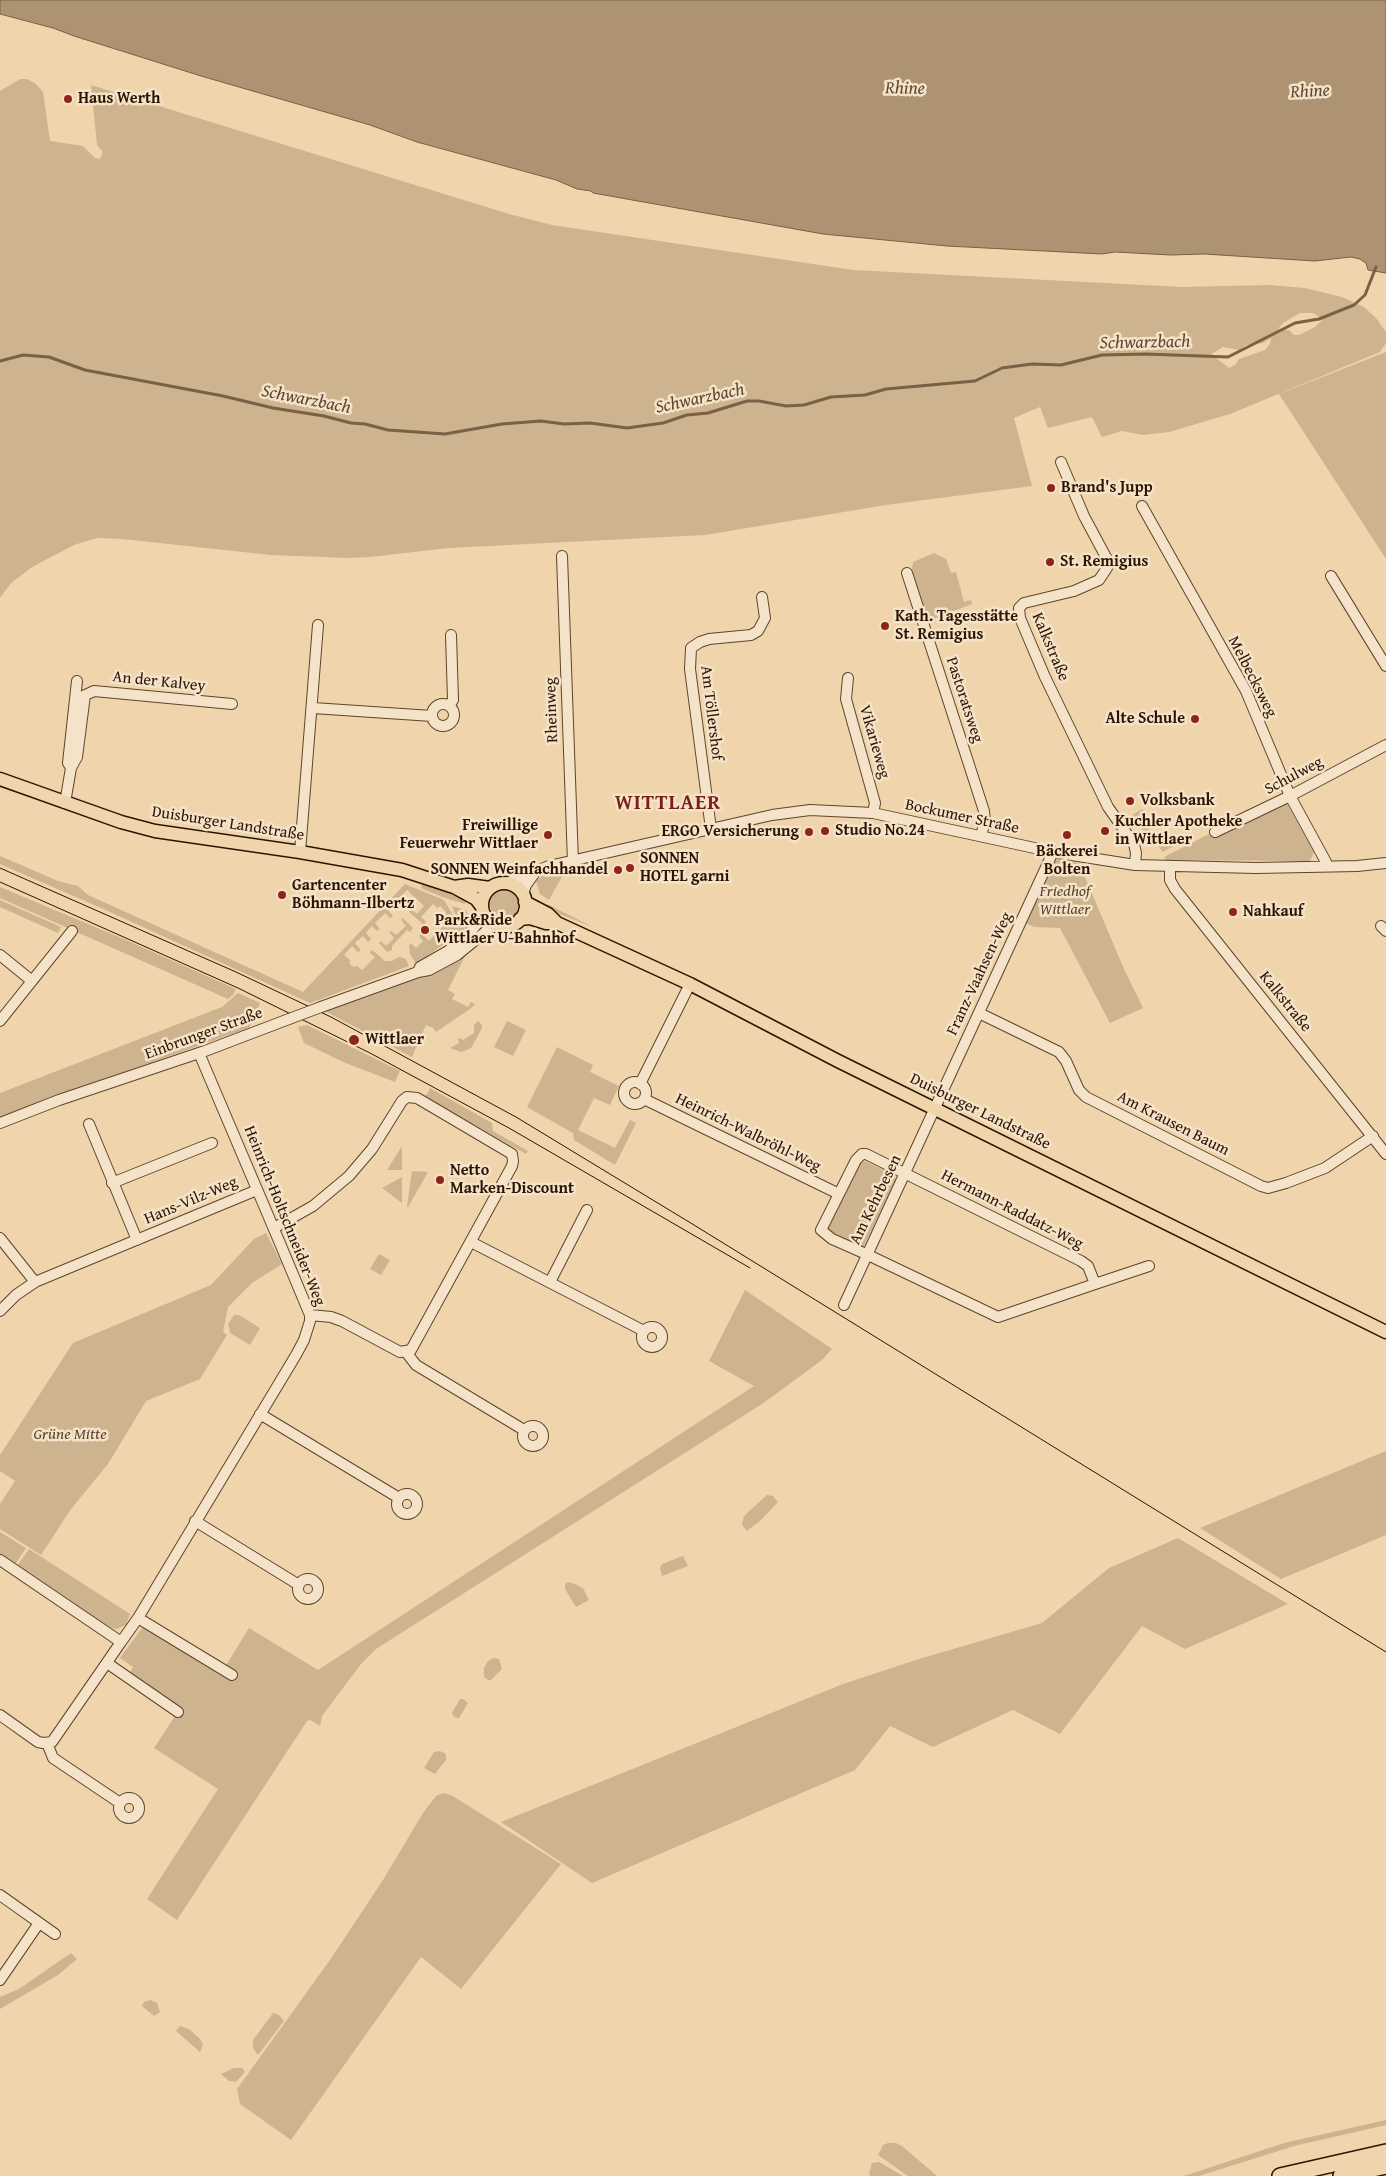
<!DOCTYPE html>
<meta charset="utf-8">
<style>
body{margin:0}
canvas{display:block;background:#efd4ac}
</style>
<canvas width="1386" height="2176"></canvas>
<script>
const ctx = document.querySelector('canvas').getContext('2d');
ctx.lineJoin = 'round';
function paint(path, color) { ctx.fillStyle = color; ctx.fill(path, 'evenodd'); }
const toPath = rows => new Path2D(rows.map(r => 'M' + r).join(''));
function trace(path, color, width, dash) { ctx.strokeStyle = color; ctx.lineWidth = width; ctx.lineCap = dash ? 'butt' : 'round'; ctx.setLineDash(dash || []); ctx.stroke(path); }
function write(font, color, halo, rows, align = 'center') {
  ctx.font = font + ' "Gentium Book Plus",serif'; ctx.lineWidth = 5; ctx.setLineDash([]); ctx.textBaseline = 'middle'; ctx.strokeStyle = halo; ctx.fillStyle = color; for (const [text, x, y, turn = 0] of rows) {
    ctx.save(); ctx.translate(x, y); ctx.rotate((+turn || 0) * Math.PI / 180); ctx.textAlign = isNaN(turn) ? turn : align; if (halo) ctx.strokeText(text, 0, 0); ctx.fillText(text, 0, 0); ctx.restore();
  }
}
paint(toPath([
 [20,79,27,79,36,84,43,92,50,141,83,146,95,158,100,159,103,152,97,145,91,85,509,214,552,225,853,270,1182,287,1269,285,1305,288,1342,297,1364,307,1376,318,1386,332,1386,343,1380,352,1230,414,1169,432,1143,435,1122,431,1102,437,1092,417,1048,428,1040,407,1014,418,1032,486,886,505,705,535,449,548,370,557,347,558,271,555,122,539,97,538,74,545,32,567,11,583,0,598,0,91],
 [1300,313,1313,313,1323,319,1315,327,1299,335,1294,335,1289,330,1278,329,1283,323],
 [1271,338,1270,344,1265,350,1239,359,1235,365,1229,368,1211,354,1223,347,1239,350,1246,345,1263,343],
 [1386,352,1386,559,1279,394],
 [934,553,946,559,951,573,956,572,964,602,971,600,972,604,926,622,911,576,913,562],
 [1286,802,1314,852,1310,861,1166,860,1164,857,1215,831],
 [1142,809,1151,827,1145,833,1132,815],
 [1168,837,1174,839,1177,845,1162,852,1157,843],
 [0,856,58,881,78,886,88,895,303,992,405,884,444,900,454,917,456,916,452,906,466,910,472,925,458,938,451,939,416,964,410,954,409,945,412,944,416,948,423,941,419,936,421,933,429,941,449,920,445,916,446,912,440,906,437,908,433,904,421,917,426,922,424,925,409,912,411,909,417,914,424,906,407,890,400,897,406,902,403,905,397,900,388,910,393,916,390,918,385,913,375,923,380,929,377,931,372,926,366,933,371,939,368,942,363,936,355,943,361,950,358,952,352,946,344,955,351,961,349,963,353,967,357,966,362,970,375,957,370,953,372,950,385,961,392,961,399,957,406,959,409,966,310,1003,101,908,0,864],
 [1058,859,1079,863,1124,969,1143,1008,1110,1023,1060,928,1034,927,1024,922,1053,860],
 [564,873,549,900,540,894,536,881,542,876,548,877],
 [422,884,467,898,465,904,442,897,421,888],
 [0,887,126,940,236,989,233,995,228,999,0,898],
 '490 904a15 15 0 1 1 30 0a15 15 0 1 1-30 0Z',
 [0,900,61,927,58,933,0,907],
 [546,905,549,905,593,927,544,908],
 [403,918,413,928,410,932,407,930,392,946,392,950,387,952,379,943,381,941,386,946,394,938,389,932,391,931,396,935,406,926,401,920],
 [463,954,465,956,448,990,455,994,452,999,468,1007,471,1002,475,1004,470,1009,436,1032,433,1028,426,1025,412,1057,325,1011,424,976],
 [238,993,260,1003,249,1028,0,1116,0,1093,222,1007],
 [478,1021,482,1025,482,1028,471,1048,461,1052,450,1048,459,1043,458,1039,460,1038,463,1040,474,1033,474,1025],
 [507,1021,526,1030,513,1056,494,1047],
 [307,1025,400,1071,395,1082,343,1062,304,1043,298,1027],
 [557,1047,593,1065,590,1072,619,1086,610,1105,594,1098,578,1130,615,1148,630,1120,636,1123,615,1165,574,1140,573,1133,527,1107],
 [430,1088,492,1123,493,1131,528,1151,526,1154,424,1096,428,1093],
 [402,1146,402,1170,387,1170],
 [865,1161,894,1175,896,1180,863,1248,828,1233,827,1227,857,1165],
 [412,1171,428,1172,408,1207,407,1207],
 [402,1177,402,1203,382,1188],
 [266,1233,282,1264,252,1283,228,1307,223,1332,227,1335,200,1379,146,1401,108,1464,71,1509,41,1555,0,1529,0,1504,15,1481,0,1471,0,1455,73,1343,211,1285,254,1239],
 [379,1254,390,1260,381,1275,370,1269],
 [745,1290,832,1349,822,1360,762,1404,376,1649,361,1664,322,1716,320,1726,310,1720,307,1721,177,1920,147,1899,218,1789,154,1748,177,1713,128,1676,133,1667,120,1658,142,1628,158,1633,225,1667,249,1628,318,1670,754,1386,709,1361],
 [234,1315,239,1315,260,1328,250,1345,230,1333,228,1324],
 [1386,1451,1386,1535,1281,1579,1200,1528],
 [767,1495,773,1496,778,1502,760,1521,747,1531,742,1525,744,1516],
 [0,1532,26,1548,14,1566,0,1556],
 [1178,1538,1288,1604,1185,1649,1142,1626,1060,1734,1013,1710,933,1747,890,1726,855,1770,592,1883,501,1822,843,1684,919,1659,1042,1623,1109,1568],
 [29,1549,130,1614,126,1625,116,1629,102,1625,17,1566],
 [683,1556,688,1566,662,1576,660,1568,662,1564],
 [568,1582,575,1584,583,1588,589,1600,576,1607,565,1589,565,1584],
 [493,1658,499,1659,502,1669,491,1680,488,1680,484,1677,484,1668,488,1661],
 [460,1699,463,1699,468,1703,459,1718,454,1717,452,1713],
 [440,1751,446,1754,446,1760,435,1774,424,1768,434,1752],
 [443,1793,451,1795,561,1864,461,1989,421,1957,291,2140,240,2104,237,2089,330,1960,383,1880,423,1813,436,1796],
 [71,1953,77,1959,58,1975,0,2009,0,1997,19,1989],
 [151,2000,157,2003,160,2012,154,2016,142,2006,144,2002],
 [273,2013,279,2015,284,2021,258,2055,253,2048,253,2040],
 [180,2026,189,2029,199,2038,203,2044,200,2052,176,2031],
 [234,2068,242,2068,245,2072,236,2082,229,2081,221,2074],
 [1386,2120,1386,2125,1294,2146,1199,2176,1184,2176,1284,2143],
 [888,2143,896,2143,902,2146,937,2176,908,2176,878,2155,883,2145],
 [879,2162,903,2176,870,2176,869,2173,872,2163]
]), '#ceb38f');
const water = toPath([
 [0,0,1386,0,1386,273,1368,270,1366,263,1360,259,1351,257,1315,261,1204,254,1170,255,1115,252,1102,254,947,246,823,234,593,193,591,191,577,189,556,180,417,142,370,125,201,76,74,36,53,28,0,14,0,0]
]);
paint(water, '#ad9372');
trace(water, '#7a6044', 1);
trace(toPath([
 [0,361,23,355,49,357,85,370,223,396,273,408,324,416,351,423,365,424,388,430,445,434,502,424,541,421,564,424,590,423,627,428,663,423,687,415,708,413,747,401,759,401,786,406,804,405,831,397,865,395,886,389,975,381,1002,368,1032,364,1061,365,1102,355,1146,354,1228,357,1295,323,1319,319,1354,305,1365,295,1376,267]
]), '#7a6044', 3);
const minor = toPath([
 [1061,462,1084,516,1107,559,1107,568,1099,580,1074,591,1024,603,1019,608,1020,618,1045,677,1108,807,1134,844,1136,853,1135,865],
 [1142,506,1246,691,1290,796,1326,862,1326,866],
 [562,556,573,862],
 [907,573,984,811,985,821,981,836],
 [1331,576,1386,666],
 [848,678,846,699,875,803,873,813],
 [75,700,94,691,232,704],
 '432 715a11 11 0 1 1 22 0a11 11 0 1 1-22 0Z',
 [449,706,453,700,451,635],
 [313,708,432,716],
 [71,768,77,757,85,695],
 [65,803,71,768,68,763,77,681],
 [711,829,690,669,691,648,700,642,709,639,751,635,758,631,765,618,762,597],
 [1215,832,1290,796,1386,745],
 [300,852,318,625],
 [1170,866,1170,880,1175,889,1386,1154],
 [507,883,549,866,772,815,810,810,873,813,1053,852,1135,865,1256,868,1357,866,1386,863],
 [523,894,526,885,536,871],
 [1381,926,1386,931],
 [0,955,32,981],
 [418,972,420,967,448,951,467,936,476,925,483,911],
 [321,1007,418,972,429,970,457,955,490,928,498,926],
 [979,1013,1059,1052,1066,1061,1079,1090,1086,1097,1261,1186,1268,1188,1286,1183,1325,1168,1373,1136],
 [0,1021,72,931],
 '624 1093a11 11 0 1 1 22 0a11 11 0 1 1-22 0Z',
 [640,1084,690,984],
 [644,1099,839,1194],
 [0,1123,59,1100,205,1051,289,1019],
 [89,1124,137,1240],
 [862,1154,866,1154,1081,1261,1088,1266,1095,1284,998,1317,866,1254,832,1239,821,1230,856,1160,862,1154],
 [112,1183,212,1143],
 [274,1228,313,1206,349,1176,372,1149,402,1101,407,1097,417,1098,512,1154,513,1161,512,1166,411,1350,400,1352,342,1321,331,1317,310,1315],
 [0,1238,35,1282],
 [471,1242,644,1331],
 [550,1282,587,1210],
 [1095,1284,1149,1266],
 [844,1305,1053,852],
 [0,1311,16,1295,35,1282,257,1190],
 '642 1337a10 10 0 1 1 20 0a10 10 0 1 1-20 0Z',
 [406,1352,416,1365,524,1430],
 [260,1414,399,1498],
 '523 1436a10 10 0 1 1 20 0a10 10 0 1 1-20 0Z',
 '397 1504a10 10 0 1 1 20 0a10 10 0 1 1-20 0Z',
 [195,1521,299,1585],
 [0,1560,121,1642,52,1742,43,1743,38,1742,0,1715],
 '298 1589a10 10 0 1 1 20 0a10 10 0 1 1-20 0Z',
 [138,1618,232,1675],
 [121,1642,138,1618,296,1355,304,1340,310,1321,310,1315,279,1241,199,1053],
 [107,1663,178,1712],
 [47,1743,53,1758,120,1803],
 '119 1808a10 10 0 1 1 20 0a10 10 0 1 1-20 0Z',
 [0,1895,55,1934],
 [0,1980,39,1923]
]);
const major = toPath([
 [0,779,121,822,155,831,300,852,402,870,454,887,476,899,482,907],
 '482 905a22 22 0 1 1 44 0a22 22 0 1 1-44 0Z',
 [454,887,468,885,490,888],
 [525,902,548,914,557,923,690,984,838,1061,1386,1332],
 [520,919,530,918,546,923,557,923]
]);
const highway = toPath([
 [1280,2176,1386,2152],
 [1341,2176,1386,2166]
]);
trace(minor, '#5e442b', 12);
trace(major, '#2d1400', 15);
trace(highway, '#2d1400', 18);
trace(minor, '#f5e3c9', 10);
trace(major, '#efd4ac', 12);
trace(highway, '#efd4ac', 15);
trace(toPath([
 [0,868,236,972,331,1017,516,1117,694,1225,1386,1652],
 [0,882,238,988,370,1053,509,1128,750,1268]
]), '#2d1400', 1);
const minorBridge = toPath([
 [289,1019,321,1007]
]);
trace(minorBridge, '#5e442b', 12, []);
trace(minorBridge, '#f5e3c9', 10);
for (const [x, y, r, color] of [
 [68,99,5,"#8f2418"],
 [1051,488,5,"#8f2418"],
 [1050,562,5,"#8f2418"],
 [885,626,5,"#8f2418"],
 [1195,719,5,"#8f2418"],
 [1130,801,5,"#8f2418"],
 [825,831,5,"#8f2418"],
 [1105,831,5,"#8f2418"],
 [809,832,5,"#8f2418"],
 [548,835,5,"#8f2418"],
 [1067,835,5,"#8f2418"],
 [630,868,5,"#8f2418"],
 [618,870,5,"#8f2418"],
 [282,895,5,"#8f2418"],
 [1233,912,5,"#8f2418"],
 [425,930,5,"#8f2418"],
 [354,1040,6,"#8f2418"],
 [440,1180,5,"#8f2418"]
]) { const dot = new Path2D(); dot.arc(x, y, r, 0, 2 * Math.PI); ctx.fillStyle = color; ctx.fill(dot); trace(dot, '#f5e3c9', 2); }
write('bold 16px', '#2d1400', '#f5e3c9', [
 ["Haus Werth",78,99],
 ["Brand's Jupp",1061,488],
 ["St. Remigius",1060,562],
 ["Kath. Tagesstätte",895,617],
 ["St. Remigius",895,635],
 ["Alte Schule",1185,719,"right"],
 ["Volksbank",1140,801],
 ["Kuchler Apotheke",1115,822],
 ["in Wittlaer",1115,840],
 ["Freiwillige",538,826,"right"],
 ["Feuerwehr Wittlaer",538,844,"right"],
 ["Studio No.24",835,831],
 ["ERGO Versicherung",799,832,"right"],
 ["Bäckerei",1067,852,"center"],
 ["Bolten",1067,870,"center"],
 ["SONNEN",640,859],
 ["HOTEL garni",640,877],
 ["SONNEN Weinfachhandel",608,870,"right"],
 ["Gartencenter",292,886],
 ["Böhmann-Ilbertz",292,904],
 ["Nahkauf",1243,912],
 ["Park&Ride",435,921],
 ["Wittlaer U-Bahnhof",435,939],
 ["Wittlaer",365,1040],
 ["Netto",450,1171],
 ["Marken-Discount",450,1189]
], 'left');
write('16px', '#2d1400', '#f5e3c9', [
 ["Kalkstraße",1050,647,67],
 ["Melbecksweg",1252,677,63],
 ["An der Kalvey",159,682,6],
 ["Pastoratsweg",964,700,72],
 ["Rheinweg",552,710,-92],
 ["Am Töllershof",711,713,83],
 ["Vikarieweg",874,742,74],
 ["Schulweg",1294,776,-28],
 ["Bockumer Straße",962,817,12],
 ["Duisburger Landstraße",228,824,9],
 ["Franz-Vaahsen-Weg",980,974,-65],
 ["Kalkstraße",1285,1002,51],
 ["Einbrunger Straße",204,1034,-20],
 ["Duisburger Landstraße",980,1112,26],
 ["Am Krausen Baum",1173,1124,27],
 ["Heinrich-Walbröhl-Weg",748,1133,26],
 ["Am Kehrbesen",876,1200,-64],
 ["Hans-Vilz-Weg",191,1201,-23],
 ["Hermann-Raddatz-Weg",1012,1210,27],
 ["Heinrich-Holtschneider-Weg",284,1216,68]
]);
write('italic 16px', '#5d442b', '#f5e3c9', [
 ["Friedhof",1065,892],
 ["Wittlaer",1065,910],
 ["Grüne Mitte",70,1435]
]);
write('italic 18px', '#60472e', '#f5e3c9', [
 ["Rhine",905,89,1],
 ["Rhine",1310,92,-3],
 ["Schwarzbach",1145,343,-1],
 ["Schwarzbach",700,399,-12],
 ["Schwarzbach",306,400,11]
]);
ctx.letterSpacing = '1px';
write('bold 21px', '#7a1f14', '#f5e3c9', [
 ["WITTLAER",668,804]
]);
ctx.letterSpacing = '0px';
</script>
